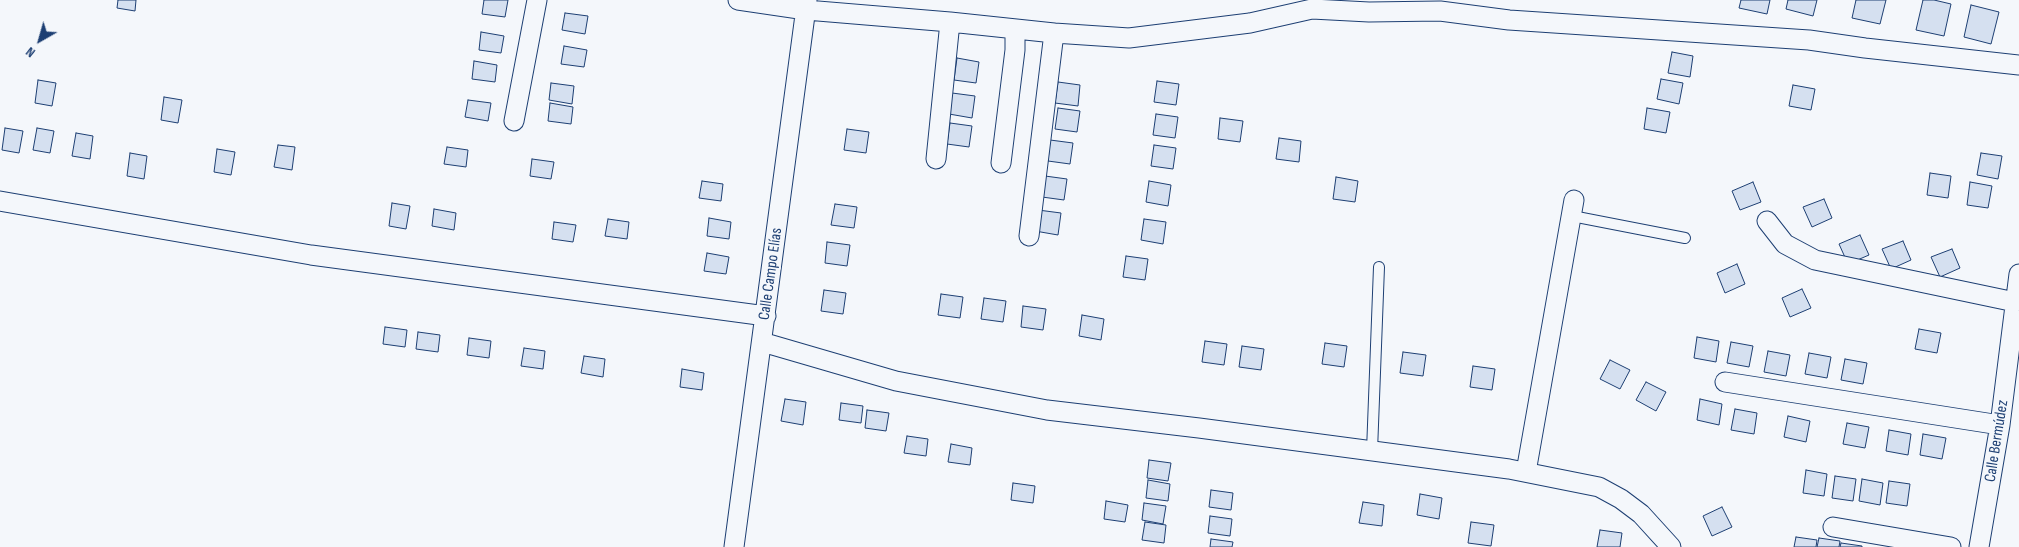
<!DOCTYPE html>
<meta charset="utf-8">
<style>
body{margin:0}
#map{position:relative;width:2019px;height:547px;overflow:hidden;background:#f4f7fb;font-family:"Sofia Sans Condensed",sans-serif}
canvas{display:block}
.north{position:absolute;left:15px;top:15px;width:50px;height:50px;-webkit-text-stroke:4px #f4f7fb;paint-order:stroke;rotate:218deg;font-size:14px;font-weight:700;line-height:20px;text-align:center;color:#1d3f73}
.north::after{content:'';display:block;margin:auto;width:18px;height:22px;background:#1d3f73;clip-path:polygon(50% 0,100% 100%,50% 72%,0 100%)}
</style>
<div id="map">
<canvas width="2019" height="547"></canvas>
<div class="north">N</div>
</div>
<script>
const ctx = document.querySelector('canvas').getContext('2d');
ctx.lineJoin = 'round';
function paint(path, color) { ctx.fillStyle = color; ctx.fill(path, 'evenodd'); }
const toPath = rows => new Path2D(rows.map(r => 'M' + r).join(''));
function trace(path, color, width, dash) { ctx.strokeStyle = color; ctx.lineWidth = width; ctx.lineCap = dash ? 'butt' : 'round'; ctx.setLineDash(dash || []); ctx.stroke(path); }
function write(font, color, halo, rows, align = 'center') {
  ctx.font = font + ' "Sofia Sans Condensed",sans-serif'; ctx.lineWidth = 4; ctx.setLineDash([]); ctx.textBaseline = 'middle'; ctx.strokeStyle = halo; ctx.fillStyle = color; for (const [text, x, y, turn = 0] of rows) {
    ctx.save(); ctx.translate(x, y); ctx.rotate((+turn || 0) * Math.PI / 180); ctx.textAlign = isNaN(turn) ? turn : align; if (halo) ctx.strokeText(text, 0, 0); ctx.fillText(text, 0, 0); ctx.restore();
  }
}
const building = toPath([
 [118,0,136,0,135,11,117,8,118,0],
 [484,0,508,0,505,17,482,14,484,0],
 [1741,0,1770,0,1767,14,1739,8,1741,0],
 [1788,0,1817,0,1813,16,1786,9,1788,0],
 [1856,0,1886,0,1880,24,1852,18,1856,0],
 [1923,0,1934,0,1951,4,1944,36,1916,30,1923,0],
 [1971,5,1999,12,1991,44,1964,37,1971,5],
 [565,13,588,16,585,34,562,30,565,13],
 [481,32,504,36,501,53,479,50,481,32],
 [564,46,587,50,584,67,561,64,564,46],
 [1672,52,1693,56,1690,77,1668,73,1672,52],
 [957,58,979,62,976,83,954,80,957,58],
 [474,61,497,65,495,82,472,79,474,61],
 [1661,79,1683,83,1679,104,1657,99,1661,79],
 [38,80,56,83,52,106,35,103,38,80],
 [1157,81,1179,84,1176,105,1154,102,1157,81],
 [1058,82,1080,85,1078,106,1055,103,1058,82],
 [551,83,574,86,572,104,549,100,551,83],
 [1793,85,1815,89,1811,110,1789,106,1793,85],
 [952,93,975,96,972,118,949,114,952,93],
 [164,97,182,100,178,123,161,120,164,97],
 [468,100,491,103,488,121,465,117,468,100],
 [550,103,573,107,571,124,548,121,550,103],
 [1058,108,1080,111,1077,132,1055,129,1058,108],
 [1647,108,1670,112,1666,133,1644,129,1647,108],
 [1156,114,1178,117,1175,138,1153,135,1156,114],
 [1220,118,1243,121,1240,142,1218,139,1220,118],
 [950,123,972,126,969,147,947,144,950,123],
 [5,128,23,131,19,153,2,150,5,128],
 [37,128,54,131,50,153,33,150,37,128],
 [847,129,869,132,866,153,844,150,847,129],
 [76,133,93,136,90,159,72,156,76,133],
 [1279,138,1301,141,1299,162,1276,159,1279,138],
 [1050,140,1073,143,1070,164,1048,161,1050,140],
 [278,145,295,147,292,170,274,167,278,145],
 [1154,145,1176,148,1173,169,1151,166,1154,145],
 [447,147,468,150,466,167,444,164,447,147],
 [217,149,235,152,231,175,214,172,217,149],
 [130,153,147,156,144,179,127,176,130,153],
 [1981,153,2002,156,1998,179,1977,175,1981,153],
 [532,159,554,162,551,179,530,176,532,159],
 [1930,173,1951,176,1948,198,1927,195,1930,173],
 [1045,176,1067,179,1064,200,1042,197,1045,176],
 [1336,177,1358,181,1355,202,1333,199,1336,177],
 [702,181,723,184,721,201,699,198,702,181],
 [1149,181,1171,185,1168,206,1146,202,1149,181],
 [1753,182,1761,202,1740,210,1732,191,1753,182],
 [1970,182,1992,186,1988,208,1967,205,1970,182],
 [1824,199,1832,218,1812,227,1803,207,1824,199],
 [392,203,410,206,406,229,389,226,392,203],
 [835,204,857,207,854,228,831,225,835,204],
 [434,209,456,213,454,230,432,226,434,209],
 [1038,210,1061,213,1058,235,1035,231,1038,210],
 [709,218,731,222,729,239,707,236,709,218],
 [608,219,629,222,627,239,605,236,608,219],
 [1144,219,1166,222,1163,244,1141,240,1144,219],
 [554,222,576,225,573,242,552,239,554,222],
 [1860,235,1869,255,1848,264,1839,244,1860,235],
 [1903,241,1911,260,1891,269,1882,249,1903,241],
 [827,242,850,245,847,266,825,263,827,242],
 [1952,249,1960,268,1940,277,1931,257,1952,249],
 [707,253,729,257,726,274,704,271,707,253],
 [1126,256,1148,259,1145,280,1123,277,1126,256],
 [1737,264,1745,284,1725,293,1717,273,1737,264],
 [1802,289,1811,308,1790,317,1782,298,1802,289],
 [824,290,846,293,843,314,821,311,824,290],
 [941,294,963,297,960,318,938,315,941,294],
 [984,298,1006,301,1003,322,981,319,984,298],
 [1023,306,1046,309,1043,330,1021,327,1023,306],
 [1082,315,1104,319,1101,340,1079,336,1082,315],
 [385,327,407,330,405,347,383,344,385,327],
 [1919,329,1941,333,1937,353,1915,349,1919,329],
 [418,332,440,335,438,352,416,349,418,332],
 [1697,337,1719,341,1716,362,1694,358,1697,337],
 [469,338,491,341,489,358,467,355,469,338],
 [1205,341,1227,344,1224,365,1202,362,1205,341],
 [1731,342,1753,346,1749,367,1727,363,1731,342],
 [1325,343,1347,346,1344,367,1322,364,1325,343],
 [1242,346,1264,349,1261,370,1239,367,1242,346],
 [524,348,545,351,543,369,521,366,524,348],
 [1768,351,1790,355,1786,376,1764,372,1768,351],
 [1403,352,1426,355,1423,376,1400,373,1403,352],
 [1809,353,1831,357,1827,378,1805,374,1809,353],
 [584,356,605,359,603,377,581,373,584,356],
 [1845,359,1867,363,1863,384,1841,380,1845,359],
 [1610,360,1630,370,1620,389,1600,379,1610,360],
 [1473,366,1495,369,1492,390,1470,387,1473,366],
 [682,369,704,373,702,390,680,387,682,369],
 [1646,382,1666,392,1656,411,1636,400,1646,382],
 [785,399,806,402,803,425,781,421,785,399],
 [1700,399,1722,404,1719,425,1697,420,1700,399],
 [841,403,863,406,861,423,839,420,841,403],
 [1735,409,1757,413,1754,434,1731,430,1735,409],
 [867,410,889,413,886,431,865,428,867,410],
 [1788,416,1810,421,1806,442,1784,437,1788,416],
 [1847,423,1869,427,1865,448,1843,444,1847,423],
 [1889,430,1911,434,1908,455,1886,451,1889,430],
 [1923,434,1946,438,1942,459,1920,455,1923,434],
 [907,436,928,439,926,456,904,453,907,436],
 [951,444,972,448,970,465,948,462,951,444],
 [1149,460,1171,463,1168,481,1147,478,1149,460],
 [1806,470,1827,474,1824,496,1803,493,1806,470],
 [1835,476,1856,479,1853,501,1832,498,1835,476],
 [1862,479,1883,483,1880,505,1859,501,1862,479],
 [1148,480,1170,484,1168,501,1146,498,1148,480],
 [1889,481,1910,484,1907,506,1886,503,1889,481],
 [1013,483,1035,486,1033,503,1011,500,1013,483],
 [1211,490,1233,493,1231,510,1209,507,1211,490],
 [1420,494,1442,498,1439,519,1417,515,1420,494],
 [1106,501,1128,505,1125,522,1104,519,1106,501],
 [1363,502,1384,505,1382,526,1359,523,1363,502],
 [1144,503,1166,506,1163,524,1142,520,1144,503],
 [1722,507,1732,527,1712,536,1703,516,1722,507],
 [1210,516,1232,519,1230,536,1208,533,1210,516],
 [1145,522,1166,525,1164,543,1142,540,1145,522],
 [1471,522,1494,525,1491,546,1468,543,1471,522],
 [1600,530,1622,533,1620,547,1597,547,1600,530],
 [1796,537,1817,540,1816,547,1794,547,1796,537],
 [1819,538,1840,541,1839,547,1817,547,1819,538],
 [1211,539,1233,542,1232,547,1210,547,1211,539],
 [1841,543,1862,546,1862,547,1840,547,1841,543]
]);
paint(building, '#d5e0f0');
trace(building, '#1d3f73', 1);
const lane = toPath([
 [1572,216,1685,238],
 [1372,451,1379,267]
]);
const street = toPath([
 [738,0,806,10,950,22,1054,33,1129,38,1250,23,1312,9,1369,12,1440,11,1509,20,1809,40,1865,48,2019,65],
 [514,121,537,0],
 [936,159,950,22],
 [1001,163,1015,50,1015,29],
 [0,201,311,255,766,316],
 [1767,221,1785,244,1815,260,2015,302],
 [1029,236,1054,33],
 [762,342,896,381,1047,410,1199,428,1509,469,1599,487,1621,499,1641,514,1671,547],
 [1725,382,2000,425],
 [1526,472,1574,200],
 [1833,527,1951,547],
 [734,547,807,0],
 [1979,547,2000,425,2019,274]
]);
trace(lane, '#1d3f73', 12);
trace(street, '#1d3f73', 21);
trace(lane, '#f4f7fb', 10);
trace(street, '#f4f7fb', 19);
write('16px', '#1d3f73', '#f4f7fb', [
 ["Calle Campo Elías",771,274,-82],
 ["Calle Bermúdez",1997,441,-81]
]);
</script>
